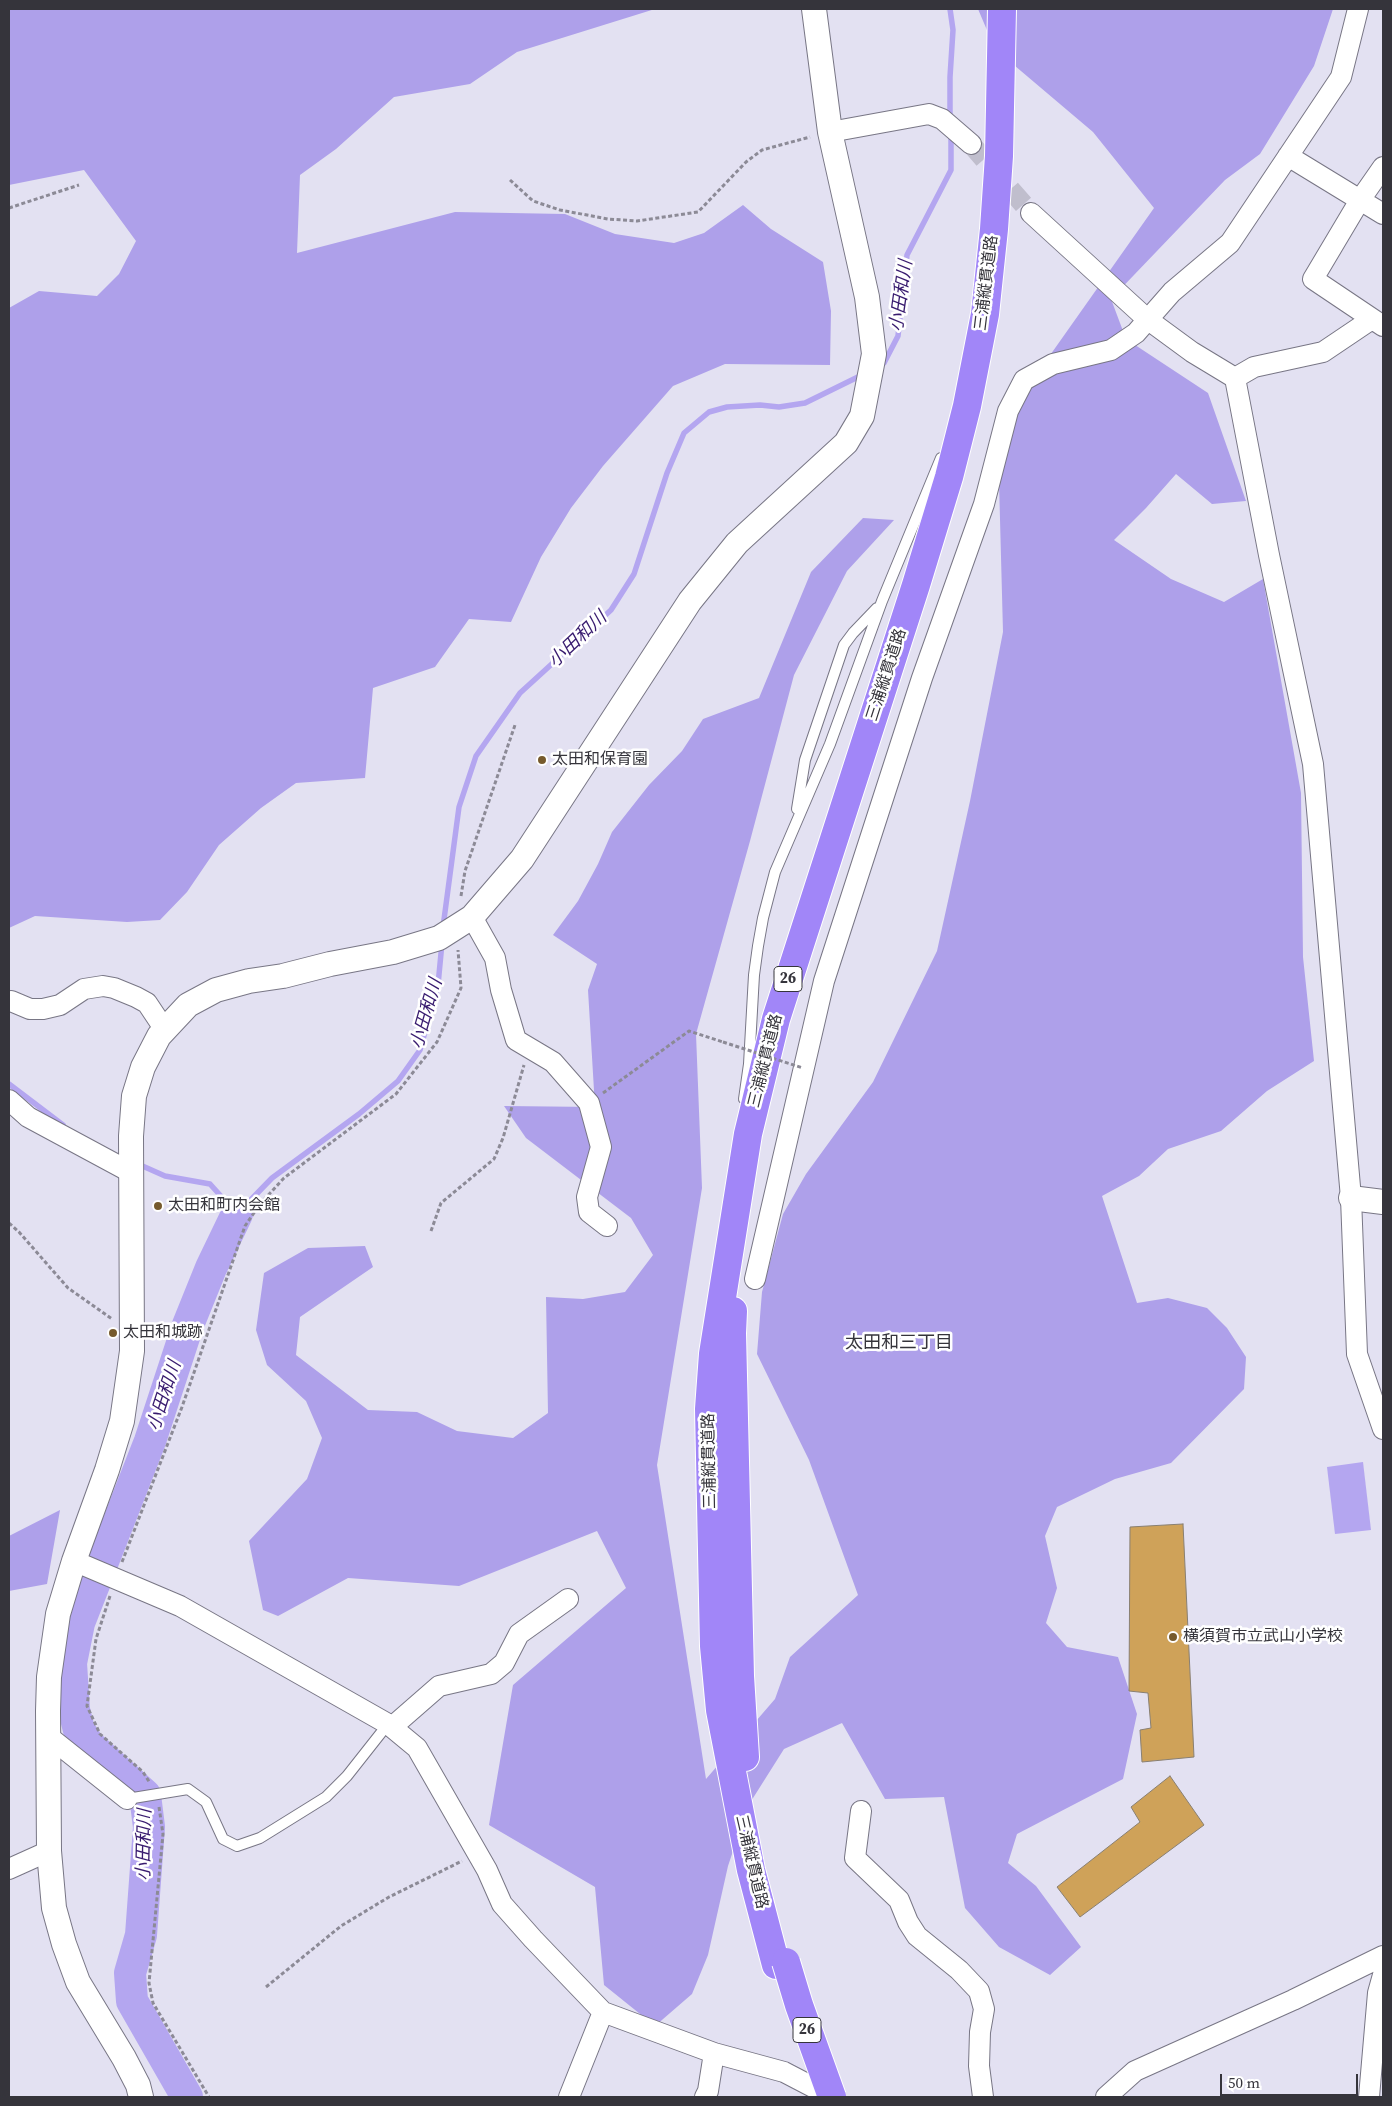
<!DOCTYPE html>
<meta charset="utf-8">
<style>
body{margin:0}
#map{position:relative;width:1392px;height:2106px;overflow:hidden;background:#e3e1f2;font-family:"Source Serif 4",serif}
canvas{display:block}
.frame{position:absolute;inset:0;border:10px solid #35343b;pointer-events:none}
.scale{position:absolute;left:1220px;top:2074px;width:138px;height:22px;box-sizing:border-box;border:2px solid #35343b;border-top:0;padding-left:6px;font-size:15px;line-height:18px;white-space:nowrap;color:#35343b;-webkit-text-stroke:4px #fff;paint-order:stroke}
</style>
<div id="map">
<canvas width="1392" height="2106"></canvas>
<div class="frame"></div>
<div class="scale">50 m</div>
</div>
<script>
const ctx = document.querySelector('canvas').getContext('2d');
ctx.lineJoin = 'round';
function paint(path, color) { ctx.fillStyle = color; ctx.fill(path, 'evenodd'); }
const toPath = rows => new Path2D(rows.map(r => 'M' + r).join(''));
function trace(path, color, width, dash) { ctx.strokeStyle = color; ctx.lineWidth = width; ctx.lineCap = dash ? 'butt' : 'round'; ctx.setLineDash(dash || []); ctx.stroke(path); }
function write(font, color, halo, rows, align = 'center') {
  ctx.font = font + ' "Source Serif 4","Noto Sans JP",serif'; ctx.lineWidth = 5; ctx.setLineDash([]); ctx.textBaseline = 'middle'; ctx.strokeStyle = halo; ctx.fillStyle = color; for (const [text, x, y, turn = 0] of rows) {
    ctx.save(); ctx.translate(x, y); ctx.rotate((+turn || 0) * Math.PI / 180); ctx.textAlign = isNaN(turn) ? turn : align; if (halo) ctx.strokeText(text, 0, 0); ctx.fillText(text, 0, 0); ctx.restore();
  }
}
paint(toPath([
 [9,9,655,9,517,52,470,84,394,97,336,149,300,175,297,253,455,212,565,214,615,234,674,243,704,233,743,205,771,229,823,262,831,311,830,365,725,364,673,386,603,466,571,508,541,557,511,622,469,619,435,667,373,688,365,778,296,783,261,808,219,845,187,892,160,920,127,922,35,916,9,928,9,308,39,291,97,296,119,274,136,241,84,170,9,185],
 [978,9,1333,9,1314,66,1260,154,1225,180,1111,299,1126,339,1208,393,1246,501,1212,504,1176,474,1146,508,1114,540,1171,579,1224,602,1263,579,1301,793,1303,957,1314,1061,1267,1091,1221,1131,1168,1149,1139,1176,1102,1196,1137,1303,1168,1298,1207,1308,1227,1328,1246,1357,1244,1389,1171,1463,1115,1479,1057,1507,1045,1536,1057,1588,1046,1623,1067,1647,1118,1657,1137,1714,1123,1779,1017,1834,1008,1863,1036,1886,1081,1947,1050,1975,999,1947,965,1908,944,1797,885,1799,842,1723,784,1749,748,1806,728,1866,708,1955,692,1994,655,2026,604,1985,595,1887,489,1825,513,1685,626,1588,597,1531,459,1586,348,1578,278,1616,263,1610,249,1541,307,1479,322,1438,306,1401,267,1365,256,1330,264,1273,308,1248,365,1246,373,1267,300,1317,296,1355,368,1410,417,1412,457,1431,513,1438,548,1413,546,1297,583,1299,625,1292,653,1255,631,1218,526,1138,504,1106,595,1107,588,990,597,964,553,935,578,901,598,864,612,832,649,785,682,751,703,719,759,698,811,572,863,518,894,520,847,571,794,675,750,841,696,1034,702,1188,657,1465,706,1779,775,1699,790,1657,858,1595,809,1460,757,1354,762,1292,783,1214,806,1174,873,1082,937,951,970,801,1003,632,998,444,1041,368,1154,208,1093,132,995,49],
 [60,1510,47,1584,9,1591,9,1536]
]), '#aea0ea');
paint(toPath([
 [1363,1462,1371,1530,1335,1534,1327,1467]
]), '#b4a6f0');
trace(toPath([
 [950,9,953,30,950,77,950,119],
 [881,365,884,363,898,336,907,255,951,170,951,133],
 [443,927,459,807,476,756,520,693,611,610,634,574,667,473,684,433,709,412,727,407,760,405,779,407,805,403,864,374],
 [9,1084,63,1125],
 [138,1164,165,1176,210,1184,237,1214,272,1178,359,1114,398,1081,420,1050,438,985,442,943]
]), '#b4a6f0', 5.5);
trace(toPath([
 [187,2097,132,2001,130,1973,141,1935,149,1827,145,1795,89,1745,79,1730,74,1710,71,1663,79,1623,150,1441,188,1325,211,1268,237,1214]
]), '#b4a6f0', 32);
const building = toPath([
 [1183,1524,1194,1757,1142,1762,1140,1730,1151,1728,1148,1693,1129,1691,1130,1527,1183,1524],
 [1170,1776,1204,1825,1080,1917,1057,1887,1140,1822,1131,1807,1170,1776]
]);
paint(building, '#cfa259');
trace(building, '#887f72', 1);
trace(toPath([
 [971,144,1031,213]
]), '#c0becd', 20, [20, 10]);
const service = toPath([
 [797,809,805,760,844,645,853,633,877,608],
 [744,1099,749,1064,754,975,758,946,763,918,775,872,830,744,882,601,941,458],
 [127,1799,188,1789,206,1802,223,1839,237,1846,260,1838,326,1797,347,1776,388,1724]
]);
const minor = toPath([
 [830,132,929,114,942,119,971,144],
 [1288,156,1383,214],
 [1383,167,1360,200,1313,279,1383,326],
 [1031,213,1147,319,1192,352,1235,378,1269,555,1313,764,1351,1198,1357,1354,1383,1429],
 [1235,378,1254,367,1323,352,1372,319],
 [472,917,495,958,501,990,516,1040,553,1062,589,1103,601,1147,587,1197,589,1212,607,1226],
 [11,1001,30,1009,43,1009,60,1005,84,989,103,986,114,988,136,997,147,1003,165,1030],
 [9,1100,28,1117,132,1173],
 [755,1279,824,981,922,678,984,504,1008,411,1024,380,1053,364,1111,350,1136,333,1172,292,1230,243,1341,77,1358,9],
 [74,1561,180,1606,388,1724,417,1748,487,1870,502,1904,533,1939,603,2012,714,2053,784,2072,832,2097],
 [392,1727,439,1686,491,1674,504,1663,519,1634,568,1599],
 [48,1736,127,1799],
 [861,1811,855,1858,899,1900,908,1922,917,1936,959,1970,979,1991,984,2009,980,2032,979,2066,983,2097],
 [9,1869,49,1851],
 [569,2097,603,2012],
 [705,2097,708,2091,714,2053],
 [1106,2097,1135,2071,1293,2000,1383,1956],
 [1369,2097,1378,1993,1383,1975]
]);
const tertiary = toPath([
 [1351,1198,1383,1202],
 [141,2097,138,2085,124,2058,78,1982,64,1944,54,1908,49,1851,48,1711,49,1677,58,1614,74,1561,107,1470,122,1421,132,1351,131,1136,134,1096,143,1067,159,1036,188,1005,216,990,249,981,283,976,330,964,393,952,439,938,472,917,522,859,690,601,737,543,846,443,862,416,874,354,867,297,830,132,814,9]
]);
const motorway = toPath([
 [733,1311,732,1333,740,1676,745,1757],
 [776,1965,751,1870,720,1710,714,1646,709,1409,713,1354,748,1134,776,1019,916,585,949,477,967,406,985,314,994,229,999,156,1002,9]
]);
trace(service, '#787685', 12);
trace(minor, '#787685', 22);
trace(tertiary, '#787685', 26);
trace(motorway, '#fff', 30);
trace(toPath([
 [510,180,533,201,560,210,608,219,637,221,698,212,746,162,762,150,810,137],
 [9,208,79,185],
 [461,896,465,871,515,725],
 [603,1093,689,1031,723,1042],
 [9,1223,19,1232,68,1288,112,1319],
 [431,1231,441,1203,494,1159,503,1138,524,1065],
 [122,1562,182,1407,245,1226,260,1204,284,1178,396,1094,437,1042,461,988,458,950],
 [110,1596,96,1639,87,1706,100,1734,143,1772,150,1783],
 [159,1807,163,1834,149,1983,153,2003,209,2097],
 [266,1987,341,1926,389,1897,462,1861]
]), '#8c8a96', 3, [4, 2.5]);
trace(service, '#fff', 10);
trace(minor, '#fff', 20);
trace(tertiary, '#fff', 24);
trace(motorway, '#a186f8', 28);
const motorwayBridge = toPath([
 [786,1962,799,2005,832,2097]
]);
trace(motorwayBridge, '#fff', 30, []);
trace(toPath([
 [723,1042,803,1068]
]), '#8c8a96', 3, [4, 2.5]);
trace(motorwayBridge, '#a186f8', 28);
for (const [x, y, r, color] of [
 [542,760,5,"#765a2d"],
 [158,1206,5,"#765a2d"],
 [113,1333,5,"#765a2d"],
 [1173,1637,5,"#765a2d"]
]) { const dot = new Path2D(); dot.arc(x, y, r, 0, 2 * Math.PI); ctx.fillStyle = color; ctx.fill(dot); trace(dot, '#fff', 2); }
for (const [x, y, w] of [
 [788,979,28],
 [807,2030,28]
]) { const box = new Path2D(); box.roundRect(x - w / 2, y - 12.5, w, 25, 4); ctx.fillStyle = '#fff'; ctx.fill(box); trace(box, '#35343b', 1); }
write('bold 15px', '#35343b', null, [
 ["26",788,979],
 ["26",807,2030]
]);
write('16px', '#35343b', '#fff', [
 ["三浦縦貫道路",987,283,-83],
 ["三浦縦貫道路",887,675,-72],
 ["三浦縦貫道路",766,1061,-76],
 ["三浦縦貫道路",710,1461,-91],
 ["三浦縦貫道路",751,1862,77]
]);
write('16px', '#35343b', '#fff', [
 ["太田和保育園",552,760],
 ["太田和町内会館",168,1206],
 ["太田和城跡",123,1333],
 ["横須賀市立武山小学校",1183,1637]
], 'left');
write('italic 18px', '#381b6f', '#fff', [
 ["小田和川",902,296,-82],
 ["小田和川",578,640,-43],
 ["小田和川",427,1014,-74],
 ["小田和川",165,1396,-72],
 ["小田和川",145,1845,-89]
]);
write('18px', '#35343b', '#fff', [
 ["太田和三丁目",899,1343]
]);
</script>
